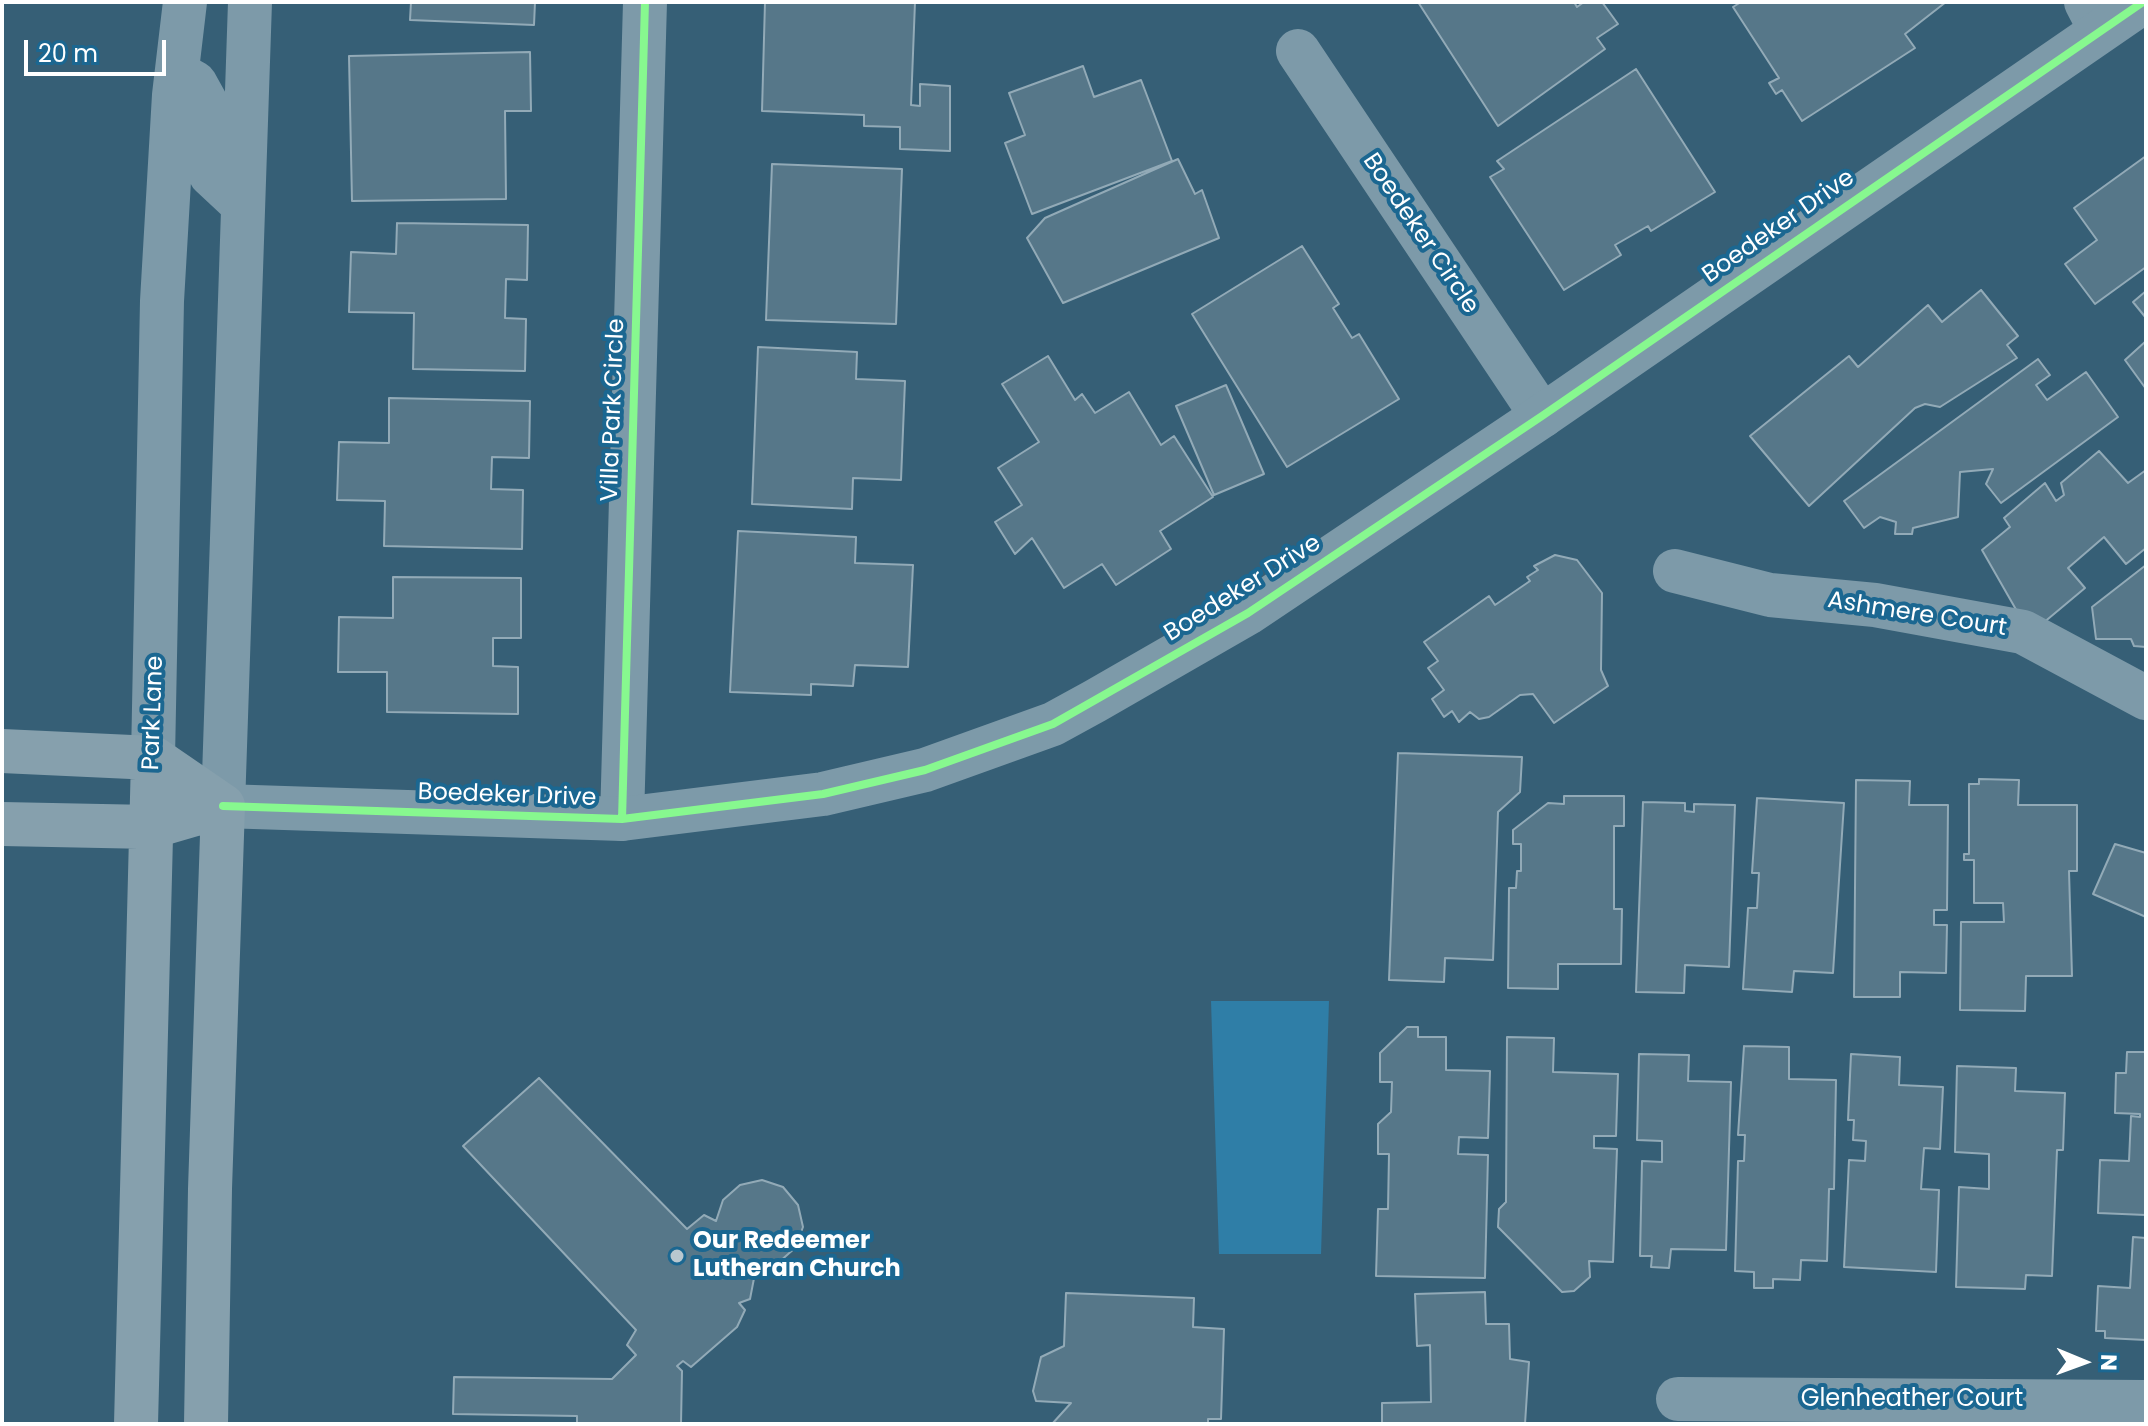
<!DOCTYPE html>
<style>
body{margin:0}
#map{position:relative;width:2148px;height:1426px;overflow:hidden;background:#365f76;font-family:Poppins,sans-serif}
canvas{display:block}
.frame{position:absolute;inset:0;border:4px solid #fff;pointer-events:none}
.north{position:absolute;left:2044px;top:1322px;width:80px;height:80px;-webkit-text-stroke:6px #1b6791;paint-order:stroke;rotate:91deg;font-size:22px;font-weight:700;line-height:32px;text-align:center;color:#fff}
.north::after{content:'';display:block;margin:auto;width:28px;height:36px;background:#fff;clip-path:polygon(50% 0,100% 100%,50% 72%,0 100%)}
.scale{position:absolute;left:24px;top:40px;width:142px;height:36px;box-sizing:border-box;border:4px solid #fff;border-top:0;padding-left:10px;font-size:24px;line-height:28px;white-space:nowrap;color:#fff;-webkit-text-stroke:6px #1b6791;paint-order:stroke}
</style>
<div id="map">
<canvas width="2148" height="1426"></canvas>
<div class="frame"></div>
<div class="north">N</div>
<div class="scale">20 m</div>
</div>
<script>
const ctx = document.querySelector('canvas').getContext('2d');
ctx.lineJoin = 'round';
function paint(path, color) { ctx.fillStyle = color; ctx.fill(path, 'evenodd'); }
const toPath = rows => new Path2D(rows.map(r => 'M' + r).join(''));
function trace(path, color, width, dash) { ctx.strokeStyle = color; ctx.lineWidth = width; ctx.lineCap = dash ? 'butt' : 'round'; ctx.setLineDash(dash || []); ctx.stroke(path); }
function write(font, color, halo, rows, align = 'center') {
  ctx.font = font + ' Poppins,sans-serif'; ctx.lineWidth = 8; ctx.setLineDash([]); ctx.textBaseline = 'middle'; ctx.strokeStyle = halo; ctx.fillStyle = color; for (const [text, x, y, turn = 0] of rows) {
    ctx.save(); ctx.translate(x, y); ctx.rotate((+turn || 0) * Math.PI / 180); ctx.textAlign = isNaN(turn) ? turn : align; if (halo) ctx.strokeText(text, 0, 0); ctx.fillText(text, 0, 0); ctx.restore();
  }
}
paint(toPath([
 [1211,1001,1329,1001,1321,1254,1219,1254]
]), '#2f7ea7');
const building = toPath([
 [411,2,535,2,534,25,410,20,411,2],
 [765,2,915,2,911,105,920,106,920,84,950,86,950,151,900,149,900,127,864,126,864,115,762,111,765,2],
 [1418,2,1574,2,1577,7,1584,2,1602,2,1618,24,1597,38,1605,49,1498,126,1418,2],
 [1741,2,1946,2,1905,34,1915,48,1802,121,1782,90,1776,94,1769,83,1779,78,1733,7,1741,2],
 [530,52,531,111,505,111,506,199,352,201,349,56,530,52],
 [1083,66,1094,97,1141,80,1172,161,1032,214,1005,143,1025,135,1009,93,1083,66],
 [1636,69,1715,192,1651,231,1648,226,1615,245,1621,255,1564,290,1490,177,1504,169,1497,161,1636,69],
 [2146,156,2146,267,2095,304,2065,264,2097,240,2074,208,2146,156],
 [1178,159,1195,194,1202,190,1219,238,1063,303,1027,238,1045,218,1178,159],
 [772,164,902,169,896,324,766,320,772,164],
 [397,223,528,225,527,280,506,279,505,318,526,319,525,371,413,369,414,313,349,312,351,252,396,254,397,223],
 [1302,246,1339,304,1333,308,1352,338,1359,334,1399,399,1287,467,1192,314,1302,246],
 [1981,290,2018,336,2007,345,2017,358,1940,407,1925,404,1915,408,1809,506,1750,436,1849,356,1858,367,1928,305,1942,322,1981,290],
 [2146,291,2146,318,2133,302,2146,291],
 [2146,341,2146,389,2125,360,2146,341],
 [758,347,857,352,856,379,905,381,901,480,853,478,852,509,752,504,758,347],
 [1048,356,1075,400,1082,394,1095,413,1129,392,1161,445,1174,436,1213,497,1160,531,1171,549,1116,585,1102,564,1064,588,1032,538,1015,554,995,522,1022,505,998,468,1039,442,1002,384,1048,356],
 [2038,359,2050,375,2036,385,2047,400,2086,372,2118,417,2001,503,1986,484,1993,469,1960,472,1958,517,1913,528,1912,534,1895,534,1896,522,1880,517,1864,528,1844,501,2038,359],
 [1226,385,1264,474,1214,495,1176,406,1226,385],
 [389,398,530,401,529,458,492,457,491,489,523,490,522,549,384,546,385,501,337,500,339,442,389,443,389,398],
 [2099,451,2128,483,2146,470,2146,548,2126,564,2104,537,2068,568,2085,588,2030,634,1982,550,2010,527,2004,518,2045,483,2056,501,2064,495,2061,483,2099,451],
 [738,531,856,537,855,563,913,565,908,667,855,665,853,686,811,684,811,695,730,692,738,531],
 [1555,555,1577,560,1602,593,1601,670,1608,686,1554,723,1533,694,1520,695,1489,717,1479,719,1470,712,1459,722,1452,711,1444,717,1432,699,1444,690,1428,668,1438,661,1424,642,1489,596,1495,605,1530,581,1527,577,1538,570,1534,566,1555,555],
 [2146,565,2146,647,2134,646,2131,639,2096,639,2092,607,2146,565],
 [393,577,521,578,521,638,493,638,493,666,518,667,518,714,387,712,387,672,338,672,339,617,393,618,393,577],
 [1398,753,1522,757,1520,792,1498,812,1493,960,1445,958,1444,982,1389,980,1398,753],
 [1979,779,2019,780,2018,805,2077,805,2077,871,2069,871,2072,976,2026,976,2025,1011,1960,1010,1961,922,2004,922,2003,903,1974,903,1974,860,1964,860,1964,854,1969,854,1969,784,1979,784,1979,779],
 [1856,780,1910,781,1909,805,1948,805,1947,910,1934,910,1934,925,1947,925,1946,973,1900,972,1900,997,1854,997,1856,780],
 [1564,796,1624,796,1624,826,1614,826,1614,909,1622,909,1621,964,1558,964,1558,989,1508,988,1509,888,1516,888,1517,871,1521,871,1521,844,1513,844,1513,830,1548,803,1564,804,1564,796],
 [1757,798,1844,803,1833,973,1794,971,1792,992,1743,989,1748,908,1757,908,1759,873,1752,873,1757,798],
 [1643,802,1685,803,1685,811,1694,812,1694,804,1735,805,1729,967,1685,965,1684,993,1636,992,1643,802],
 [2115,844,2146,853,2146,917,2093,894,2115,844],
 [1407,1027,1418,1027,1418,1037,1446,1037,1446,1070,1490,1071,1488,1138,1459,1137,1458,1154,1488,1155,1485,1278,1376,1276,1378,1209,1388,1209,1389,1154,1378,1154,1378,1124,1391,1112,1392,1082,1380,1082,1380,1053,1407,1027],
 [1507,1037,1554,1038,1553,1072,1618,1074,1616,1136,1594,1136,1594,1148,1617,1149,1613,1262,1589,1261,1590,1277,1574,1291,1562,1292,1498,1227,1499,1209,1506,1202,1507,1037],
 [1744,1046,1789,1047,1789,1079,1836,1080,1834,1189,1829,1189,1827,1261,1801,1260,1800,1280,1773,1279,1773,1288,1754,1288,1754,1272,1735,1271,1738,1161,1744,1161,1745,1135,1738,1135,1744,1046],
 [2127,1052,2146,1052,2146,1215,2098,1213,2100,1160,2129,1161,2131,1116,2140,1117,2140,1114,2115,1113,2116,1073,2126,1073,2127,1052],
 [1639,1054,1689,1055,1688,1081,1731,1082,1726,1250,1671,1249,1669,1268,1651,1267,1652,1256,1640,1256,1642,1161,1662,1162,1662,1141,1637,1140,1639,1054],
 [1851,1054,1900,1057,1899,1085,1943,1087,1940,1149,1924,1148,1921,1189,1939,1190,1936,1272,1844,1267,1849,1160,1865,1161,1866,1141,1853,1140,1854,1120,1848,1120,1851,1054],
 [1957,1066,2016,1068,2015,1091,2065,1093,2063,1150,2057,1150,2052,1276,2026,1275,2025,1289,1956,1287,1959,1187,1989,1189,1989,1154,1955,1152,1957,1066],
 [539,1078,687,1229,704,1215,716,1221,723,1200,740,1185,762,1180,783,1187,798,1205,803,1227,795,1248,778,1263,756,1268,750,1299,739,1303,745,1310,737,1327,691,1367,683,1361,677,1366,682,1371,681,1424,577,1424,577,1416,453,1414,454,1377,612,1379,636,1355,627,1345,636,1330,463,1146,539,1078],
 [2133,1237,2146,1238,2146,1340,2105,1338,2105,1331,2096,1331,2098,1286,2130,1288,2133,1237],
 [1485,1292,1486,1324,1509,1324,1510,1359,1529,1362,1525,1424,1382,1424,1382,1403,1431,1402,1430,1345,1417,1346,1415,1294,1485,1292],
 [1066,1293,1194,1298,1193,1327,1224,1329,1221,1419,1208,1419,1208,1424,1052,1424,1071,1403,1036,1401,1033,1391,1041,1357,1064,1346,1066,1293]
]);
paint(building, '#567789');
trace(building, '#92aab7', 2);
trace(toPath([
 [2086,2,2100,29],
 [1298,51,1542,416],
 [1675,571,1770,595,1875,605,2023,632,2146,698],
 [622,819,645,2],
 [1678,1399,2146,1402]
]), '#7d9aa9', 44);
trace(toPath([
 [250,2,223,806,622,819,823,794,925,770,1053,724,1095,701,1248,613,1542,416,2143,2],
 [177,73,195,83,211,112,211,175,241,203],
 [153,758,162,301,174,95,185,2]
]), '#7d9aa9', 44);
trace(toPath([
 [2,751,153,758,223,806],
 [2,824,151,827,223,806],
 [136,1424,153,758],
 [206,1424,210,1189,223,806]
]), '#86a0ad', 44);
trace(toPath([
 [223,806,622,819,823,794,925,770,1053,724,1248,613,1542,416,2143,2],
 [622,819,645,2]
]), '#87f88f', 8);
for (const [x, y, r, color] of [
 [677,1256,8,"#b9c7cf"]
]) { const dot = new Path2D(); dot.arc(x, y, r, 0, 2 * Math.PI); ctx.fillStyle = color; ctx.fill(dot); trace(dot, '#1b6791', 3); }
write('24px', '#fff', '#1b6791', [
 ["Boedeker Drive",1779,227,-35],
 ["Boedeker Circle",1420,234,56],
 ["Villa Park Circle",614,410,-88],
 ["Boedeker Drive",1243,589,-32],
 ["Ashmere Court",1917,615,9],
 ["Park Lane",154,713,-88],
 ["Boedeker Drive",507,796,2],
 ["Glenheather Court",1912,1400]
]);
write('bold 24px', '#fff', '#1b6791', [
 ["Our Redeemer",693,1242],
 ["Lutheran Church",693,1270]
], 'left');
</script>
